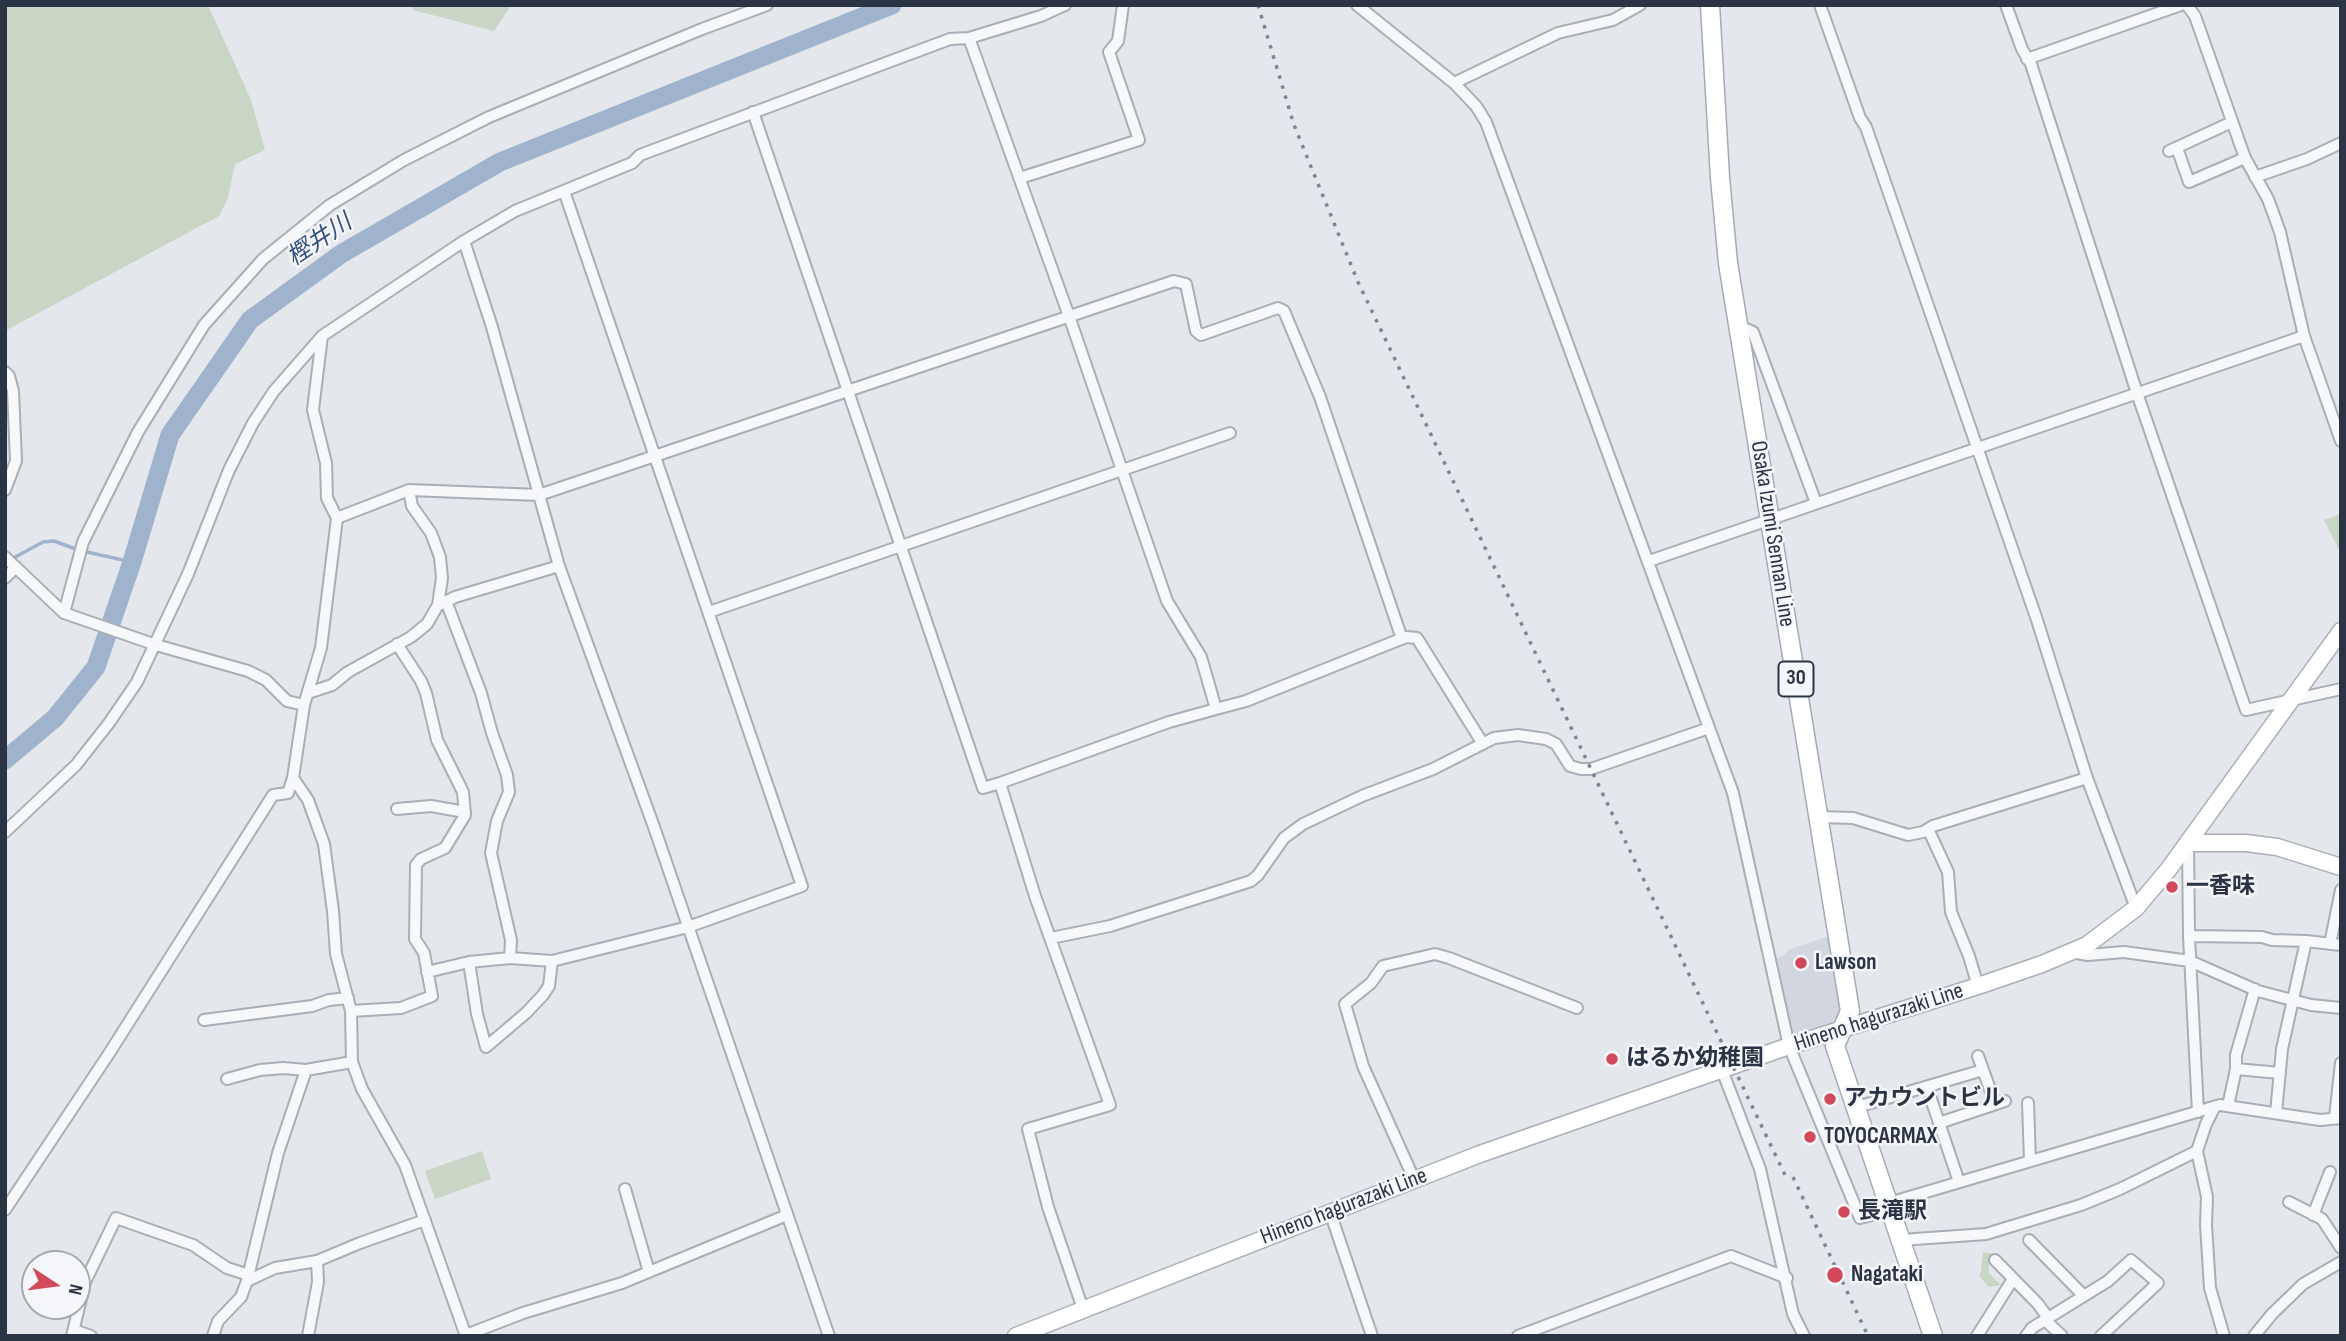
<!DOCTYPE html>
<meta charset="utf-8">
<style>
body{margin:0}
#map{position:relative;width:2346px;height:1341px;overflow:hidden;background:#e4e7ec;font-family:"Sofia Sans Condensed",sans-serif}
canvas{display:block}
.frame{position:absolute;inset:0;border:7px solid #2b3445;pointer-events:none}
.north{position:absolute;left:21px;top:1250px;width:70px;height:70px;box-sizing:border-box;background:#f4f6f9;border:2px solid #a4a8b1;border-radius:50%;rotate:103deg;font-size:19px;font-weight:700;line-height:28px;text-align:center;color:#2b3445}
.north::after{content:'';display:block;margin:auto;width:24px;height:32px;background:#d1495b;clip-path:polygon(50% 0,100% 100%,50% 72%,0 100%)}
</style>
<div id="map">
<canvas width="2346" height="1341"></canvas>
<div class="frame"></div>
<div class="north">N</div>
</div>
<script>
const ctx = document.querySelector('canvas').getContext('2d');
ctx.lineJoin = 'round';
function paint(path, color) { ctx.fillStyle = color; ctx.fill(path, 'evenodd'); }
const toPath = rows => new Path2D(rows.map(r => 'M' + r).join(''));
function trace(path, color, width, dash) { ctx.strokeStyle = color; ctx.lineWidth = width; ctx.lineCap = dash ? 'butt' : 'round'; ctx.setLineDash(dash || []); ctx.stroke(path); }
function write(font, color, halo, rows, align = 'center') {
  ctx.font = font + ' "Sofia Sans Condensed","Noto Sans JP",sans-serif'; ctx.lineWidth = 5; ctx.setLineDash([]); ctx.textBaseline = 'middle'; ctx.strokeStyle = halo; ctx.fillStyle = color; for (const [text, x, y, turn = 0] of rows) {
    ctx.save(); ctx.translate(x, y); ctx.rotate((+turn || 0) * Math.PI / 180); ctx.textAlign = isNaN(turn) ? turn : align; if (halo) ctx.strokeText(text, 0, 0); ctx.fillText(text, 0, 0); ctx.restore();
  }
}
paint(toPath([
 [1829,936,1841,1009,1830,1026,1791,1036,1775,959,1785,955,1788,950]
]), '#d2d6de');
paint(toPath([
 [5,5,208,5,251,100,265,150,235,164,228,198,219,216,5,331],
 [412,5,511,5,494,31,413,10],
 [2341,514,2341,554,2324,520],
 [482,1151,491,1179,435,1199,425,1171],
 [1983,1252,1995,1254,1989,1258,1989,1273,2001,1285,1989,1287,1980,1277]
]), '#c9d6c5');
trace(toPath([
 [87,552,132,562],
 [5,565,17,556,43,542,54,541,73,548]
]), '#9fb4cc', 3.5);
trace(toPath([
 [5,760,55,718,96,667,132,562,170,435,250,320,341,254,500,162,892,5]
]), '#9fb4cc', 19);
const street = toPath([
 [1357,5,1454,83,1476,106,1486,122,1733,793,1789,1046,1860,1218,1891,1210],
 [1820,5,1860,118,1866,127,2037,620,2087,778,2136,908],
 [2006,5,2022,49,2031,64,2137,393,2246,710,2341,689],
 [2187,5,2195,16,2245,158,2268,199,2280,232,2304,336,2341,441],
 [969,38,1069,316,1167,601,1201,657,1216,709,1169,722,1000,783,1035,896,1110,1105,1028,1129,1048,1207,1083,1309],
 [2027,59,2181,5],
 [1454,83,1558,33,1613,20,1640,5],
 [753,112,983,788,1000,783],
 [2177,148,2189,182,2245,158],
 [2169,151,2232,122],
 [2255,177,2307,159,2341,143],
 [1020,178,1139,140,1109,52,1118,41,1123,5],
 [464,241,492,327,559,566,654,827,829,1336],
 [1737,325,1753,332,1816,503],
 [5,372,9,376,13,391,16,461,5,490],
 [337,518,409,490,539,495,1174,281,1186,284,1196,331,1201,335,1278,308,1284,311,1320,397,1402,639],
 [5,557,64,613,156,645,248,671,266,680,287,701,304,705],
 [1649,561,2304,336],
 [5,578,16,567],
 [446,601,481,693,492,733,507,775,509,792,497,821,491,853,511,940,510,958],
 [441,604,455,597,559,566],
 [709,612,1230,433],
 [64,613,83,542,138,432,204,325,263,259,330,205,404,160,489,117,702,29,767,5],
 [308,693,332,685,348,672,411,637,427,624,438,605,442,578,440,557,431,533,412,506,409,490],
 [1216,709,1246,701,1406,637,1417,638,1483,744],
 [397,809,431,806,465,812],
 [1819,817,1853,818,1908,835,1923,832,1933,826,2087,778],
 [1928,829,1948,872,1951,912,1969,956,1978,986],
 [5,832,76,765,109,723,137,682,188,574,229,470,253,423,274,391,322,336,464,241,515,211,632,163,640,155,950,39,969,38,1041,16,1065,5],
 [2188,843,2189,936,2198,1112],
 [2189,936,2262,937,2272,940,2306,941,2341,945],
 [1051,938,1110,926,1251,881,1258,875,1284,838,1303,824,1362,796,1433,769,1494,738,1518,735,1546,739,1556,744,1570,766,1581,769,1591,769,1709,728],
 [2330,944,2341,890],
 [2071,952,2088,955,2124,952,2190,961,2258,991,2311,1005,2341,1008],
 [552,961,688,927,802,886,564,191],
 [427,972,469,962,510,958,552,961,549,986,543,995,526,1013,486,1047,477,1014,469,962],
 [351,1011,401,1008,432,996,424,953,415,939,416,865,421,859,445,848,465,815,463,792,437,740,426,693,421,681,397,644],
 [204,1020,312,1006,329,1000,348,998],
 [1978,1056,1995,1103],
 [352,1062,362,1089,405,1165,466,1336],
 [2236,1069,2280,1073],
 [1722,1070,1760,1169,1793,1314,1804,1336],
 [227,1079,260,1070,283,1068,306,1070],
 [1927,1087,1959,1182],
 [2028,1103,2030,1161],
 [2228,1106,2236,1069,2236,1055,2255,989],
 [1857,1107,1983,1070],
 [2276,1113,2282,1049,2306,941],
 [2335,1117,2341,1063],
 [1939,1123,2005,1101],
 [2197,1151,2207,1197,2206,1225,2210,1288,2224,1336],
 [1414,1179,1363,1066,1345,1004,1371,983,1383,966,1435,954,1449,958,1577,1008],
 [625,1189,649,1272],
 [2289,1202,2322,1219,2341,1248],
 [1889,1203,2220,1105,2320,1120,2341,1118],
 [5,1210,110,1052,273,795,288,793,293,778],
 [1330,1212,1372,1336],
 [2313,1215,2330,1172],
 [1901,1240,1986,1234,2081,1205,2120,1189,2197,1151,2206,1124,2214,1108],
 [2029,1240,2083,1295],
 [1995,1260,2038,1304,2048,1318],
 [247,1281,275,1268,317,1261,360,1243,425,1220],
 [2045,1320,2062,1336],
 [74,1330,91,1336],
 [466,1335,523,1313,622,1283,787,1215],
 [72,1336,85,1282,116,1218,193,1245,227,1268,249,1275],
 [213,1336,218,1321,241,1297,247,1281,278,1153,306,1070,352,1062,351,1011,336,954,333,911,324,844,308,800,293,778,304,705,321,648,337,518,327,498,326,463,313,410,322,336],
 [308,1336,318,1282,317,1261],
 [1518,1336,1731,1256,1787,1278],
 [1977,1336,2013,1279],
 [2026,1336,2032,1328,2108,1281,2131,1260,2158,1283,2101,1336],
 [2254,1336,2272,1314,2303,1284,2341,1262]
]);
const secondary = toPath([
 [2188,843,2246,843,2277,847,2341,867],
 [1016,1336,1480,1154,1789,1046,1981,985,2042,964,2087,945,2136,908,2168,870,2341,631]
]);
const primary = toPath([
 [1710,5,1720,178,1728,263,1850,1011,1835,1046,1933,1336]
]);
trace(street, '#a9aeb7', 14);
trace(secondary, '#a9aeb7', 19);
trace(primary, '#a3abb8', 21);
trace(street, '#f7f8fa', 10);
trace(secondary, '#fff', 16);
trace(primary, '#fff', 18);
trace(toPath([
 [1258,5,1294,125,1358,282,1785,1175],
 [1793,1177,1868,1336]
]), '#7d8696', 3.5, [3.5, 7]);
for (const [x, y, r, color] of [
 [2172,887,7,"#d1495b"],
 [1801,963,7,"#d1495b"],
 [1612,1059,7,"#d1495b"],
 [1830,1099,7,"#d1495b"],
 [1810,1137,7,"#d1495b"],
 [1844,1212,7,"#d1495b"],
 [1835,1275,9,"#d1495b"]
]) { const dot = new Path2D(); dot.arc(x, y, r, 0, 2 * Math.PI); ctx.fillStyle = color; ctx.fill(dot); trace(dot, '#f4f6f9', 2.5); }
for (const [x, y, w] of [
 [1796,679,35]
]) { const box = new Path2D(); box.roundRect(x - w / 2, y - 17.5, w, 35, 5); ctx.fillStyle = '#f4f6f9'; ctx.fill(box); trace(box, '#2b3445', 2); }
write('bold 21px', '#2b3445', null, [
 ["30",1796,679]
]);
write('23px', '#2b3445', '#f4f6f9', [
 ["Osaka Izumi Sennan Line",1772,534,81],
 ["Hineno hagurazaki Line",1879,1018,-18],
 ["Hineno hagurazaki Line",1344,1207,-21]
]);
write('bold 23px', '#2b3445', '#f4f6f9', [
 ["一香味",2186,887],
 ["Lawson",1815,963],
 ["はるか幼稚園",1626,1059],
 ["アカウントビル",1844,1099],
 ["TOYOCARMAX",1824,1137],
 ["長滝駅",1858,1212],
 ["Nagataki",1851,1275]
], 'left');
write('italic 24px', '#34527a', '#f4f6f9', [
 ["樫井川",320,241,-34]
]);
</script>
